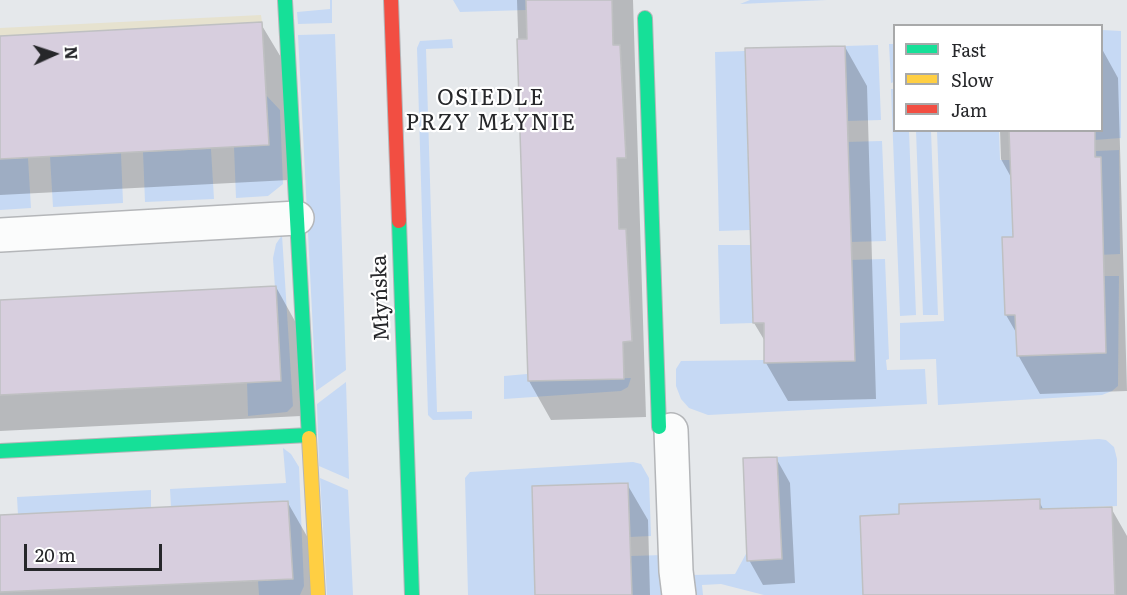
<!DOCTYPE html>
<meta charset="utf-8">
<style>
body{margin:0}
#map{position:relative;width:1127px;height:595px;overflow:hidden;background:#e5e8eb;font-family:Literata,serif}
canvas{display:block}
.legend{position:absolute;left:893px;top:24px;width:210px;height:108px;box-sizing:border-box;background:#fff;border:2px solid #a8a9aa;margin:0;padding:8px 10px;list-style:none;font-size:18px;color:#26272a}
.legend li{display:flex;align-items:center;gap:12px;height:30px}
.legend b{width:30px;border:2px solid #a8a9aa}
.north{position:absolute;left:24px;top:24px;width:60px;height:60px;-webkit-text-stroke:4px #fff;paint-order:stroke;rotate:87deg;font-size:16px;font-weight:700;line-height:24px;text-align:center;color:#26272a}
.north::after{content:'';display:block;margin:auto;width:21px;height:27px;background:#26272a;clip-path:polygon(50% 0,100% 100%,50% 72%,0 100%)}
.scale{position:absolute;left:24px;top:544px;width:138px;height:27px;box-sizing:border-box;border:3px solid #26272a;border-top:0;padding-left:8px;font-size:18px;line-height:21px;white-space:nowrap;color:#26272a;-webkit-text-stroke:4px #fff;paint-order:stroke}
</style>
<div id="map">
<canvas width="1127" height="595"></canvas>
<ul class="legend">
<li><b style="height:8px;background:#16e098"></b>Fast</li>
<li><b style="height:8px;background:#ffcf43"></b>Slow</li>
<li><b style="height:8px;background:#f24e42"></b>Jam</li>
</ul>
<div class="north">N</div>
<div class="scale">20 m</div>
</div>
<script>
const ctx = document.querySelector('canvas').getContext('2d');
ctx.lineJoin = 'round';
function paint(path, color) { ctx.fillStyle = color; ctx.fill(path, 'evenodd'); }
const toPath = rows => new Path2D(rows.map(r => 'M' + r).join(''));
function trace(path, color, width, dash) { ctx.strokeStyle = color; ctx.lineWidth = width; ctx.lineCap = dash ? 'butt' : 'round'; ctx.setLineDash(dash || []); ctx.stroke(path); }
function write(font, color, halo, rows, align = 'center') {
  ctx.font = font + ' Literata,serif'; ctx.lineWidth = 4.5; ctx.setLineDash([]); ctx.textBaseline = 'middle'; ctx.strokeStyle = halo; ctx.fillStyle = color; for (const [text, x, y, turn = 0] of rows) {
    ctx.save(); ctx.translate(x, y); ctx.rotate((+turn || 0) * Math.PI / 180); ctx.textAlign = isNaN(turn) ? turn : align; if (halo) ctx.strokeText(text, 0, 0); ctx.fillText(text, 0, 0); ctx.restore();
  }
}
paint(toPath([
 [330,0,332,0,332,23,298,24,297,12,330,9],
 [453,0,526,0,527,10,460,12],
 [750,0,827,0,740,4],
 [1102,30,1121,31,1121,138,1095,140,1095,131,1102,130],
 [335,34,346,370,316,391,298,35],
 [452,39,453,48,426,49,437,412,472,411,472,419,433,420,428,415,417,48,420,41],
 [889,44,894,44,894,82,891,83],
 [878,45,881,120,848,121,845,46],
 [745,51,750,230,719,231,715,52],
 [891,89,894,89,894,130,909,131,916,315,900,316],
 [266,95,280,110,283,184,268,196,236,198,234,147,269,145],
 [916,131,931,131,938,315,923,315],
 [937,131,999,131,1000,160,1010,160,1013,237,1004,295,1005,315,1015,315,1017,356,1106,353,1104,276,1119,276,1118,386,1112,391,1102,395,938,405,936,359,900,360,900,323,944,321],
 [882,141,886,241,851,242,844,142],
 [211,149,214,199,145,202,143,152],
 [1119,150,1120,254,1099,255,1096,151],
 [121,153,123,203,53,207,50,157],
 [28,158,31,208,0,210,0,159],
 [282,235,293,406,287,412,248,416,247,382,281,380,273,258,276,244],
 [718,245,751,245,753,323,720,324],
 [885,259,889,359,886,360,887,370,925,369,927,404,708,415,689,408,681,399,676,386,676,369,681,361,764,360,765,363,855,361,847,260],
 [527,374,528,381,631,378,628,387,621,391,504,399,504,376],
 [346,382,349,479,319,466,317,404],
 [1099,439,1106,440,1114,447,1117,459,1117,506,1040,509,1040,499,899,504,899,514,860,516,863,595,764,595,721,584,702,585,703,595,694,595,692,575,735,574,747,552,782,559,777,457],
 [283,448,291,454,299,467,304,586,300,595,259,595,258,581,292,579,288,501,171,507,170,489,286,483],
 [633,462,641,464,649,478,651,536,630,537,628,483,532,486,535,595,468,595,465,478,470,472],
 [320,478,348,490,353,595,327,595],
 [151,490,151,508,18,515,17,497],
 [663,555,665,595,632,595,630,556]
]), '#c6d9f4');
paint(toPath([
 [261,15,262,22,0,36,0,28]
]), '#e6e2cf');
paint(toPath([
 [517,0,633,0,646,417,551,420,529,381],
 [261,24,282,59,289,180,0,195,0,38],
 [845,47,867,86,876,399,788,401,766,363,766,343,754,323],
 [1102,49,1118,78,1127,391,1040,394,1018,355,1017,334,1006,315,1014,239,1012,179,1001,159,1000,130,1102,130],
 [276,287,296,323,301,416,0,431,0,301],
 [776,458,790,483,795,583,763,585,749,560],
 [627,484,648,520,650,595,537,595],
 [1039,501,1044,511,1111,508,1127,536,1127,595,864,595,901,516],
 [288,503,308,538,311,595,0,595,0,517]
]), '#0003');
const building = toPath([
 [526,0,612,0,613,45,620,45,626,158,617,158,619,229,626,229,632,341,623,342,624,379,528,381,517,39,527,39,526,0],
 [262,22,269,145,0,159,0,36,262,22],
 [845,46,855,361,764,363,764,323,753,323,745,48,845,46],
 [1009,130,1095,130,1095,157,1101,157,1106,353,1017,356,1015,315,1005,315,1002,237,1013,237,1009,130],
 [276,286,281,381,0,395,0,300,276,286],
 [777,457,782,559,747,561,743,458,777,457],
 [628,483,632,595,535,595,532,486,628,483],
 [1040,499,1040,509,1112,507,1115,595,863,595,860,516,899,514,899,504,1040,499],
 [288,501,293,579,0,592,0,515,288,501]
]);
paint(building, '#d7cede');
trace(building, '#bfc0c2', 1.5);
const street = toPath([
 [0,235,297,218],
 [671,430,676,571,679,595]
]);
const fast = toPath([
 [285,0,309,438],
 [645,18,659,427],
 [399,221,412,595],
 [0,451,309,435]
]);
const slow = toPath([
 [309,438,318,595]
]);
const jam = toPath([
 [391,0,399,221]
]);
trace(street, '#b4b6b9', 36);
trace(fast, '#b4b6b9', 16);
trace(slow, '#b4b6b9', 16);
trace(jam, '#b4b6b9', 16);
trace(street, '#fbfcfc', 33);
trace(fast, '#16e098', 14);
trace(slow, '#ffcf43', 14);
trace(jam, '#f24e42', 14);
write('21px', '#26272a', '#fff', [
 ["Młyńska",381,298,-92]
]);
ctx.letterSpacing = '1.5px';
write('22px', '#26272a', '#fff', [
 ["OSIEDLE",491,99],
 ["PRZY MŁYNIE",491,124]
]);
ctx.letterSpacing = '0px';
</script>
